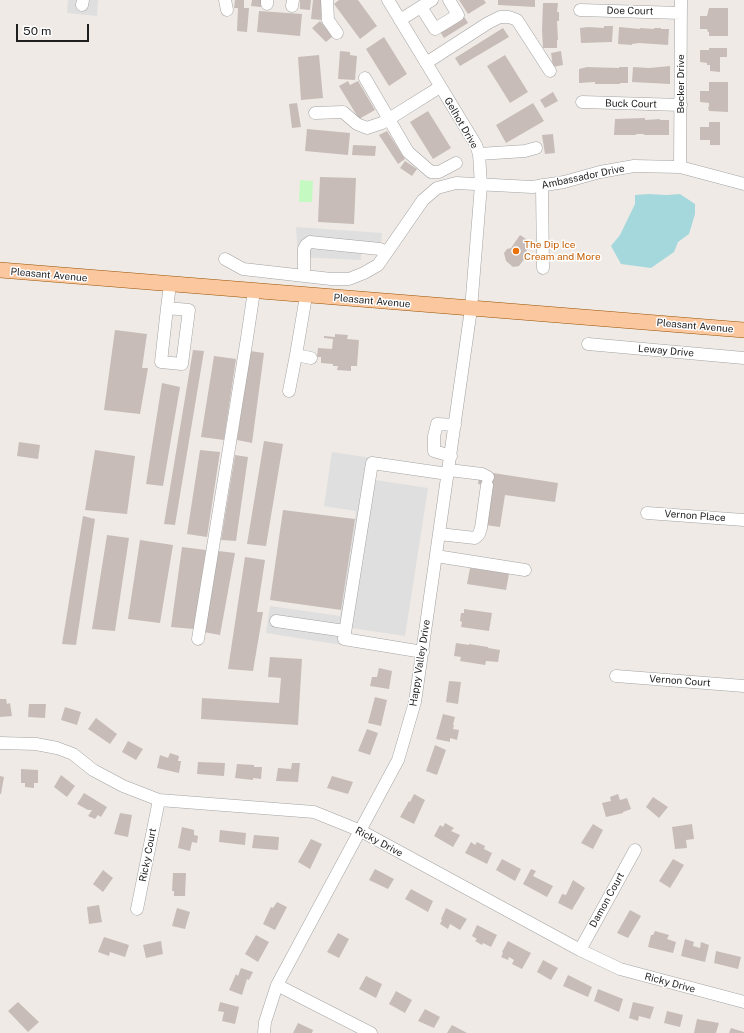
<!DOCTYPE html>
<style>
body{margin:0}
#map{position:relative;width:744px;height:1033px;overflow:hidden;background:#efeae5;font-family:"Public Sans",sans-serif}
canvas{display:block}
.scale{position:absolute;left:16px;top:24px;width:73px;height:18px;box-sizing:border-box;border:2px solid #1f1f1f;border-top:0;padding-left:5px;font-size:12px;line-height:14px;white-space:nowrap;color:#1f1f1f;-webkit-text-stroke:3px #fff;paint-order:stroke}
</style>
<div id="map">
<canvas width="744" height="1033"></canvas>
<div class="scale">50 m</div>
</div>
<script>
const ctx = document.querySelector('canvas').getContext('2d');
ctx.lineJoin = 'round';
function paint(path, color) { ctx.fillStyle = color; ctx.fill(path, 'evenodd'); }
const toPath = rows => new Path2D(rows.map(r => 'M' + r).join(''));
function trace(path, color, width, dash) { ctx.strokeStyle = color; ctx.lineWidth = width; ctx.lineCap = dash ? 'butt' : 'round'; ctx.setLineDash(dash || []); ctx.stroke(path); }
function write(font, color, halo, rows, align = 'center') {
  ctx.font = font + ' "Public Sans",sans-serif'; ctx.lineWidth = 3; ctx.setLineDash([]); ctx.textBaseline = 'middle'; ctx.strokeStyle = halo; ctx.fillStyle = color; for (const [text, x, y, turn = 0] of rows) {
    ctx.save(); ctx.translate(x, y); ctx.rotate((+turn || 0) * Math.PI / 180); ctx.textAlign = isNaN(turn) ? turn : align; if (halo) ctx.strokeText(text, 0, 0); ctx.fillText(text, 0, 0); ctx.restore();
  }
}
paint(toPath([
 [300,180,313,181,312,202,299,202]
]), '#c5f9c2');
paint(toPath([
 [68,0,98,0,97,16,67,13],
 [296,227,382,233,381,242,371,254,361,254,361,260,298,257],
 [332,452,378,459,375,480,428,488,405,636,351,628,348,646,266,633,270,606,340,616,356,511,324,506]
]), '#dfdfdf');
paint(toPath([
 [649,194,667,195,680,194,695,204,695,214,689,234,678,242,674,252,651,268,621,264,611,246,620,235,635,204,635,195]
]), '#a5d8dd');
paint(toPath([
 [235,0,244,0,244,8,249,8,247,32,237,31,238,8,234,8],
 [252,0,262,0,261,7,251,6],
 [300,0,311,0,310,10,300,9],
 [313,0,323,0,321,20,311,19],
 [339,0,358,0,377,26,360,39,334,4],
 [459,0,484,0,486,3,468,14],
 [498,0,535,0,535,7,498,5],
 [543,3,558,3,557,12,559,12,559,21,557,21,558,40,557,40,557,48,543,48,542,30],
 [709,8,728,8,728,36,709,36,709,32,708,32,707,29,700,29,700,16,707,16],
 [259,11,302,14,300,36,257,32],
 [463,15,468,23,444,38,439,30],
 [320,21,333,36,326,42,312,28],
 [604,26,613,26,612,42,581,43,580,28,588,27,604,28],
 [619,27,640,29,640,28,654,29,654,28,661,28,661,29,669,29,668,45,639,43,632,44,632,45,618,44],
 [503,28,509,37,460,66,455,58],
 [384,37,407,74,389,86,366,49],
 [709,48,727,48,727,57,720,57,720,72,710,71,710,65,707,65,707,63,700,62,700,50,709,50],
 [340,51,350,52,350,55,357,56,355,80,338,79],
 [561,51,563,65,553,67,551,53],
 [319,55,323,98,301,100,298,57],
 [505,55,528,92,510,103,487,66],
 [670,66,670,84,632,82,633,67,649,68],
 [587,67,619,68,619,67,628,67,628,83,620,83,620,84,595,84,595,82,579,83,579,69],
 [348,81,350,85,358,81,375,110,359,119,339,86],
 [709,82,728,82,728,112,709,111,708,107,709,107,709,103,700,102,700,91,709,91],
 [553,92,558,101,545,108,540,100],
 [297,103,301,127,292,128,289,104],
 [533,103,544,121,506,143,496,125],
 [428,111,451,148,433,159,410,122],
 [645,118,645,120,660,119,660,120,669,120,669,135,644,135,644,134,636,134,636,135,614,135,615,119],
 [709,122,720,122,720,145,710,145,710,140,700,140,700,127,709,127],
 [307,129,350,133,348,155,305,151],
 [387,131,405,159,398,164,379,135],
 [553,134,555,153,545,154,542,135],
 [353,145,376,146,375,156,352,155],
 [405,161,417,169,412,176,400,168],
 [320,177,356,178,354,224,318,222],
 [520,235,532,243,523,256,525,258,519,266,513,267,506,261,504,253,507,249,511,248],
 [115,330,147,334,142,368,148,368,140,414,104,410],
 [335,334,348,335,347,339,359,340,357,366,351,366,351,371,337,370,338,366,333,366,333,364,321,363,321,357,317,357,318,348,332,349,333,339,324,338,324,336,335,337],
 [193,350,204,351,175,525,164,524],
 [250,351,264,353,252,443,237,440],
 [214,356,236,359,224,440,201,437],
 [162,383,180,387,163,486,146,484],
 [264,441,283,444,266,546,247,544],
 [19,442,40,445,38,459,17,456],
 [95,450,135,456,127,514,85,510],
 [200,450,220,452,207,537,187,534],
 [235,455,248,457,236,541,221,540],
 [493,473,558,483,555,502,505,495,500,527,485,525,491,486,478,484,479,476,492,478],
 [283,510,355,519,341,610,270,600],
 [83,516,95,519,76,645,62,644],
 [107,535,129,538,115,631,92,629],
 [140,540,173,545,160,623,128,619],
 [182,547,206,550,194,629,171,627],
 [218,551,235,553,220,635,204,632],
 [245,557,265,560,257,612,263,612,253,671,228,669],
 [470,568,499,572,505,570,505,573,509,574,506,590,467,584],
 [464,609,492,613,489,631,461,627,462,622,460,621,461,613,464,613],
 [456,643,469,645,469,644,488,647,488,648,500,650,498,662,486,661,485,665,460,661,461,657,454,656],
 [270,657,302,659,298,725,201,719,202,698,279,703,281,678,268,677],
 [379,668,392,671,389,689,370,686,372,677,377,677],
 [449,681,461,682,458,704,446,702],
 [375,697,387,700,381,726,368,723],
 [0,699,6,699,7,704,10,703,12,716,0,717],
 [29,704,46,704,45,718,28,717],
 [65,707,81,712,77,725,61,720],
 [443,714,455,717,453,725,454,725,453,729,459,730,457,740,450,738,450,742,436,739],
 [96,718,117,734,110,744,88,729],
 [367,729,378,733,370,755,358,751],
 [128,741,143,749,136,760,122,752],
 [435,745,446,750,437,775,426,771],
 [170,753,179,756,178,761,181,761,179,773,157,768,160,755,168,758],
 [198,762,225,763,224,776,197,774],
 [292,763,300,763,298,782,276,781,278,768,291,769],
 [237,764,254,765,254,767,262,767,261,779,253,778,253,780,235,778],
 [21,769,38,770,38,783,34,783,34,788,25,787,25,783,21,783],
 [61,775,75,786,67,797,54,787],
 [0,776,4,777,1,794,0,794],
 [332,776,353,782,348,794,327,788],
 [84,793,107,807,101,817,98,815,95,819,88,816,92,810,88,810,77,804],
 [414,794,425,800,414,824,400,817,409,801,410,802],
 [618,794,620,800,627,798,631,809,623,812,623,813,606,817,602,803,611,801,610,797],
 [653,797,668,807,659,818,646,807],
 [120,813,132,815,128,837,114,834],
 [445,823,454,828,451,831,460,835,453,847,434,836,440,825,443,827],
 [593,824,603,830,593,849,581,843],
 [692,824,694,839,686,840,687,848,675,849,672,827],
 [182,827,194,830,194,835,198,836,197,843,192,842,190,851,178,848],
 [220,830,246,833,245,845,219,842],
 [254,835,279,837,278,850,252,848],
 [311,839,322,844,310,869,298,862],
 [471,842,475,845,477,842,485,846,484,849,492,853,487,864,465,853],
 [502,859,521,869,515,881,496,870],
 [673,859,684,865,670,888,659,881],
 [375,869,394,879,388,889,369,880],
 [531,869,536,871,533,876,553,886,547,897,523,884],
 [103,870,113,878,103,892,93,884],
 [173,873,186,873,185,896,174,896,174,891,172,891],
 [573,880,585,888,572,910,558,903,562,894,566,895],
 [411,889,433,901,428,912,405,899],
 [277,902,287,907,275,930,263,924,271,907,273,908],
 [99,905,102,922,89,924,87,907],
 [177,908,190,912,185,929,172,926],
 [446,908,467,919,460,930,450,924,448,929,440,924,442,920,441,919],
 [630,910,641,916,628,938,617,933],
 [477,925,497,935,491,947,483,943,482,945,475,941,477,939,472,936],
 [655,931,669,935,667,939,676,942,673,953,648,947,651,935,653,935],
 [338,933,349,939,339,958,327,952],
 [256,935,269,942,258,962,245,954],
 [104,937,129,945,125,957,110,952,109,956,98,952],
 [685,939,694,942,693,946,700,948,701,942,709,945,705,962,681,956],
 [161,941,163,954,146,958,143,945],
 [508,941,531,953,522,969,512,964,514,960,509,957,508,960,501,957,503,953,502,952],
 [716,951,741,957,738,969,714,963],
 [543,960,558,968,551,980,537,972],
 [241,968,253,972,249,980,247,979,242,995,229,990,236,974,238,976],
 [568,975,592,987,588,997,563,986],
 [366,976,382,984,376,998,359,989],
 [598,989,623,999,619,1012,594,1001],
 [396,991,412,1000,405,1013,389,1004],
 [18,1002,39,1022,28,1032,8,1011],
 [220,1002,239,1007,235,1024,222,1021,224,1012,218,1011],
 [633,1002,654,1007,650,1019,639,1016,638,1021,629,1018],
 [425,1009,440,1017,434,1028,418,1021],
 [667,1011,683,1015,680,1027,664,1023],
 [697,1019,719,1023,716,1033,694,1033],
 [298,1023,313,1030,312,1033,293,1033],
 [452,1025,467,1033,447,1033],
 [731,1028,744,1032,744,1033,729,1033]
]), '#c7bcb8');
const minor = toPath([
 [225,0,227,10],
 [327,0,328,20,337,33],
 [267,4,267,0],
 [82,5,83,0],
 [292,6,293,0],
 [421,7,435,29,458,15,449,0],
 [580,10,681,13],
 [400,20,432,0],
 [426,63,488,23,500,17,509,17,517,20,550,71],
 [365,78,408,152,431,172,439,172,456,163],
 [582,102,681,105],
 [315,113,343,112,357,124,367,128,382,123,392,117,440,87],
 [479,154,525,151,536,148],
 [680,167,681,0],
 [542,185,543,268],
 [225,259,243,269,331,279,349,279,364,273,378,265,423,200,437,188,456,183,532,187,564,182,600,172,634,166,680,167,744,184],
 [304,276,304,249,306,245,310,242,380,249,387,252],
 [167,308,189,310,182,364,161,362,167,308,170,285],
 [588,344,744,358],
 [296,355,306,296],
 [289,391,296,355,311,358],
 [451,456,434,451,434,436,437,424,455,425],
 [449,470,482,474,488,477],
 [647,513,744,520],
 [439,534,475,538,479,534,481,528,487,485],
 [436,556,525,570],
 [276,621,345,631],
 [198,639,247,338,254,291],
 [423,652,344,639,372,463,448,474],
 [616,676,744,686],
 [0,743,36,744,57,748,73,754,93,770,123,786,159,800,314,812,361,831,580,950,620,969,744,1002],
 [137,909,159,800],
 [580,950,635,850],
 [277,985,371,1033],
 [264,1033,265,1022,277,985,398,760,415,702,471,309,481,185,479,154,476,145,388,0]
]);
const major = toPath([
 [0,270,744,330]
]);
trace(minor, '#a3a3a3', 13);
trace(major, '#985201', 16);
trace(minor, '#fff', 12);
trace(major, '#fbc79e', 15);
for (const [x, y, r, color] of [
 [516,251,4,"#e8710a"]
]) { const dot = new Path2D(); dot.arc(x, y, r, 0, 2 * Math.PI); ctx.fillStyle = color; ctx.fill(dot); trace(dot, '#fff', 1.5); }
write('10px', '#1f1f1f', '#fff', [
 ["Doe Court",630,11,1],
 ["Becker Drive",681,84,-90],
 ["Buck Court",631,104,1],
 ["Gelhot Drive",461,123,60],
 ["Ambassador Drive",583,177,-12],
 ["Pleasant Avenue",49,275,5],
 ["Pleasant Avenue",372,301,5],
 ["Pleasant Avenue",695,326,5],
 ["Leway Drive",666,351,5],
 ["Vernon Place",695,516,4],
 ["Happy Valley Drive",420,663,-81],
 ["Vernon Court",680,681,4],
 ["Ricky Drive",379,842,28],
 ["Ricky Court",148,855,-79],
 ["Damon Court",607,900,-61],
 ["Ricky Drive",670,983,15]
]);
write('10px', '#c56008', '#fff', [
 ["The Dip Ice",524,245],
 ["Cream and More",524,257]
], 'left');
</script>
